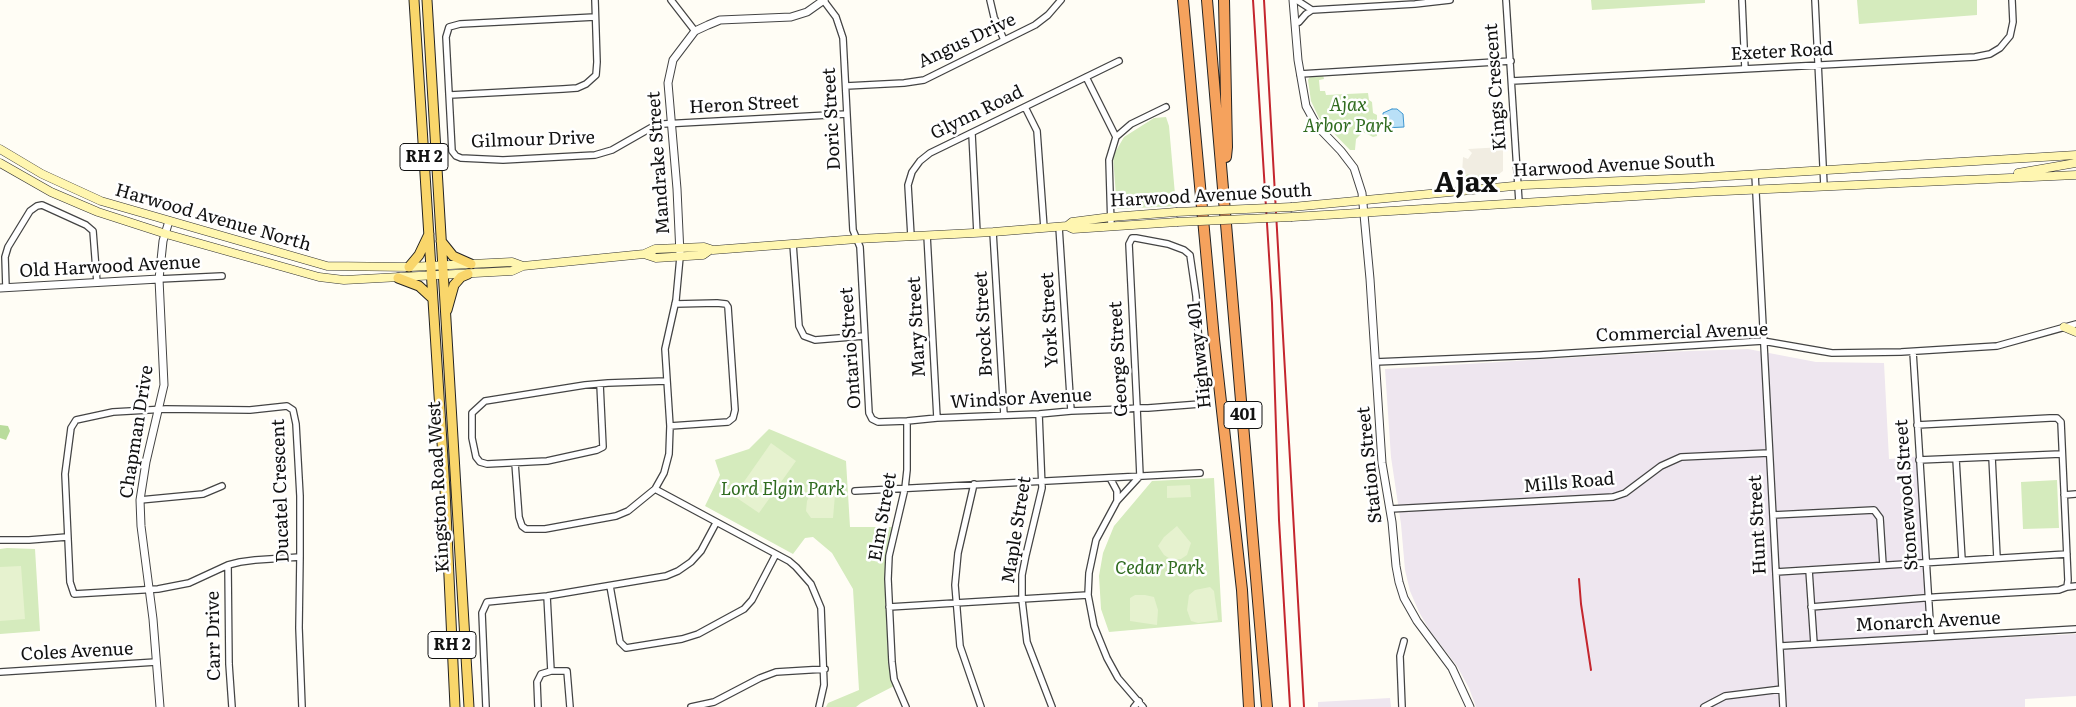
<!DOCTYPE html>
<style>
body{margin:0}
canvas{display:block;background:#fffdf5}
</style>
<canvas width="2076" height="707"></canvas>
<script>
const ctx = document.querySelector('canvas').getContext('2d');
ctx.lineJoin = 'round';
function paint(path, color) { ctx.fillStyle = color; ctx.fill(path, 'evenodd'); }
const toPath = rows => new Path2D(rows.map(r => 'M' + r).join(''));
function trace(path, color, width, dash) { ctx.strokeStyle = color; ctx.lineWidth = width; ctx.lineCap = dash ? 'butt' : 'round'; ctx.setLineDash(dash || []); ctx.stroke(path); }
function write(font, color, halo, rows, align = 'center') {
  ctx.font = font + ' Literata,serif'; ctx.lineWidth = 5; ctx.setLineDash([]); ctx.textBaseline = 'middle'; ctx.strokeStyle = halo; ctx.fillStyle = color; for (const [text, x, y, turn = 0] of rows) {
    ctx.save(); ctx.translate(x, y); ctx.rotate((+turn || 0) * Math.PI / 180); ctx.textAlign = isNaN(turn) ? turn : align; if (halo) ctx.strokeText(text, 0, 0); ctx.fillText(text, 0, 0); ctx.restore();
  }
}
paint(toPath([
 [1748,349,1816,362,1884,363,1889,459,1922,456,1934,631,1933,641,2076,634,2076,696,2025,699,2025,707,1476,707,1469,688,1457,666,1430,631,1419,612,1410,591,1405,570,1401,524,1391,457,1385,369,1663,352],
 [1390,698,1391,707,1318,707,1318,702]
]), '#eee6ef');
paint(toPath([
 [1591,0,1705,0,1705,3,1592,10],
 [1857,0,1977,0,1977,15,1859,24],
 [1323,75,1324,79,1319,80,1320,91,1325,91,1326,95,1368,93,1369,100,1372,102,1373,113,1377,115,1377,136,1373,137,1363,132,1356,139,1355,150,1350,150,1319,118,1311,101,1308,80,1310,76],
 [1166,117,1169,126,1176,206,1117,209,1113,156,1124,137,1154,118],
 [1467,174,1475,176,1487,174,1487,181,1461,183],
 [769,429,846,461,850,527,893,527,885,573,885,593,889,667,894,686,861,703,856,707,826,707,828,703,859,690,853,589,832,553,813,537,805,538,793,554,705,506,720,475,715,460,749,449],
 [1214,478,1222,622,1109,632,1101,609,1099,576,1103,553,1114,526,1152,481],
 [2057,480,2059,528,2023,529,2021,482],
 [7,548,35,549,40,631,0,634,0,549]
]), '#d5ebbd');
paint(toPath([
 [0,425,8,426,10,431,6,440,0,438]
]), '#b9dc9c');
paint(toPath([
 [771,443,796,461,759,513,734,496],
 [1190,485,1191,497,1167,498,1167,486],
 [820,487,831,488,835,495,833,518,811,518,806,511,807,501,811,493],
 [1177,526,1191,543,1187,555,1181,559,1172,560,1164,555,1158,546,1164,537],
 [21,566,25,619,0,621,0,567],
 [1210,587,1214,591,1218,620,1198,623,1191,621,1187,610,1189,595,1195,590],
 [1135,595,1145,595,1154,597,1158,610,1157,625,1130,621,1130,598]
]), '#e6f2cf');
paint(toPath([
 [1503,147,1503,171,1499,174,1486,176,1462,174,1463,157,1468,159,1472,153,1468,149]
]), '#f1ede2');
const water = toPath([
 [1392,109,1397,109,1403,114,1404,127,1384,128,1383,113,1392,109]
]);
paint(water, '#b9e0f7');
trace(water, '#3f96cf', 1);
const minor = toPath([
 [671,0,695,31],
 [990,0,994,17,1004,40],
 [1506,0,1519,202],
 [1742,0,1745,69],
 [1815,0,1824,186],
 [824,1,836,17,843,38,853,230,860,247,869,413,872,419,878,422,907,421,937,418,1039,414,1071,411,1125,409,1137,408,1148,408,1200,404,1202,396,1196,296,1190,255,1184,250,1168,244,1136,238,1132,238,1129,244,1137,408,1140,476],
 [1298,1,1312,10],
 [595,17,460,24,449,27,446,37,452,151,456,156,461,158,503,160,595,155,612,150,654,126,663,124,847,114],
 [1299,22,1306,14,1312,10,1415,4,1450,0],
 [1300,74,1511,61],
 [1086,77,1116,137],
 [1512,81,1975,57,1990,54,2000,48,2010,36,2013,22,2012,0],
 [846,86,904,83,924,80,1035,25,1048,15,1061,0],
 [450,95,563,89,577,88,586,84,596,75,597,62,595,0],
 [1025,107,1037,131,1044,228],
 [972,134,977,233],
 [1755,174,1783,707],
 [1111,226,1109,160,1116,137,1131,124,1166,107],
 [1059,227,1071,411],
 [993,232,1004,415],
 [927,235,937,418],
 [911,236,908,185,912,172,920,161,930,153,1119,61],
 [793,244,799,326,804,336,815,340,864,336],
 [159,279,222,276],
 [6,288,5,257,8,247,30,211,37,206,42,205,86,225,93,231,97,283],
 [1913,352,1931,637],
 [1375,362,1540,355,1763,341,1832,353,1901,352,1997,346,2076,324],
 [600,384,603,447,597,450,547,461,487,464,480,462,476,457,472,438,472,413,485,401,585,385,608,383,666,381],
 [1039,414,1042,488,1026,555,1022,575,1022,600,1027,642,1052,707],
 [670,426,728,422,733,418,735,410,728,307,726,304,717,303,675,304],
 [1992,457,1997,558],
 [1956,459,1962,560],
 [1919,460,2061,454],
 [515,463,519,517,522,526,526,529,545,529,616,516,628,511,655,489,664,473,669,454,670,426,665,349,676,300,680,257],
 [1140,476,1117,501,1096,540,1089,573,1088,595,1094,626,1107,658,1118,678,1143,707],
 [1110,478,1117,491,1117,501],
 [974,484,958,553,955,585,960,646,981,707],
 [655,489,789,561,796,567,811,584,821,608,824,685,819,707],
 [855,491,1200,473],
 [2064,495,2076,494],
 [140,500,203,494,222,486],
 [1390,509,1613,497,1625,493,1661,466,1681,457,1769,453],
 [1773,515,1874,510,1880,518,1883,565],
 [0,540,29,540,67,537],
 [300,557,255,560,240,562,228,565,189,583,158,589,74,594,70,582,65,474,71,428,76,420,113,412,166,409,250,410,287,406,293,410,296,424,300,496,300,557,299,628,302,707],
 [228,565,229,664,232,707],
 [1809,570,1814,644],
 [1776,572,2067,554],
 [610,586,620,642,626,648,682,639,698,634,744,609,752,600,776,554],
 [2067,587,2076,586],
 [547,596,551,671],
 [889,607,1088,595],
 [1811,607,1936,597,2059,590,2067,587,2068,580,2061,422,2057,418,2050,418,1917,425],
 [1781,646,2076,629],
 [0,672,156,662],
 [486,707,482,613,487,602,547,596,666,576,678,571,691,562,701,551,716,523],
 [538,707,537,682,541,674,551,671,567,671,570,707],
 [691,707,714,702,760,678,776,672,825,669],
 [906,707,894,679,892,662,888,579,889,556,905,488,907,470,907,421],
 [1134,707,1139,701],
 [1402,707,1400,656,1404,641],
 [1704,707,1725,696,1782,689]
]);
const tertiary = toPath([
 [1293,0,1298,60,1306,106,1317,126,1341,151,1354,168,1362,193,1370,279,1382,463,1392,522,1396,566,1399,582,1404,598,1417,621,1452,668,1470,707],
 [680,254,677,189,668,83,673,60,695,31,708,25,720,20,791,17,807,12,824,0],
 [0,288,159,279],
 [160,707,153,619,141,526,140,500,146,462,164,385,159,279,163,241,169,221]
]);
const secondary = toPath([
 [0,149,42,174,101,201,327,266,409,267,512,262,523,266],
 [0,163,51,192,98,212,166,234,319,277,344,280,512,271,523,266,644,254,655,249,704,247,713,250,857,239,993,232,1067,226,1072,222,1111,217,1176,212],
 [2018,173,2076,163],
 [1292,207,1524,185,1694,178,2076,155],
 [1292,217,1702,192,2076,175],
 [1067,226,1073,229,1177,222],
 [644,254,656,258,672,257,703,255,710,250],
 [2064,327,2076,332]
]);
const primary = toPath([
 [414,0,445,490,455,707],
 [427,0,469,707],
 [441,241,453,256,471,264],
 [409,267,419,255,429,234],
 [398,278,419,286,432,298],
 [447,310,454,285,461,277,468,274]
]);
const motorway = toPath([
 [1183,0,1214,339,1242,590,1249,707],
 [1207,0,1267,707],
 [1224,0,1227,147,1226,157]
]);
trace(minor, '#444', 8);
trace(tertiary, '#444', 9);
trace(secondary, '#333', 9);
trace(primary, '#222', 11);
trace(motorway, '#222', 12);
trace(minor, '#fff', 5.5);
trace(tertiary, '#fff', 7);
trace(secondary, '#fff6b0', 8);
trace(primary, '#f9d66b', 9);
trace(motorway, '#f5a25d', 10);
trace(toPath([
 [1253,0,1272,303,1279,520,1290,707],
 [1264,0,1304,707],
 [1579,579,1581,604,1591,670]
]), '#c4262e', 2);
const secondaryBridge = toPath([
 [1176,212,1292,207],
 [1177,222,1292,217]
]);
trace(secondaryBridge, '#333', 9, []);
trace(secondaryBridge, '#fff6b0', 8);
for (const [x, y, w] of [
 [424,157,48],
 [1243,415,38],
 [452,645,48]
]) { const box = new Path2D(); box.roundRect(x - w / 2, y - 13.5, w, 27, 4); ctx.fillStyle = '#fff'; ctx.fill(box); trace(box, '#111', 1); }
write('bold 16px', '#111', null, [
 ["RH 2",424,157],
 ["401",1243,415],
 ["RH 2",452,645]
]);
write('18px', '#111', '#fff', [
 ["Angus Drive",967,41,-25],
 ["Exeter Road",1782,52,-3],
 ["Kings Crescent",1496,87,-94],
 ["Heron Street",744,105,-3],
 ["Glynn Road",977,113,-26],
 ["Doric Street",832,119,-93],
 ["Gilmour Drive",533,140,-2],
 ["Mandrake Street",659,163,-94],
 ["Harwood Avenue South",1614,166,-3],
 ["Harwood Avenue South",1211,196,-3],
 ["Harwood Avenue North",213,218,16],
 ["Old Harwood Avenue",110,267,-3],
 ["York Street",1050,320,-93],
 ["Brock Street",984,324,-93],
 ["Mary Street",917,327,-93],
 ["Commercial Avenue",1682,333,-2],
 ["Ontario Street",851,348,-94],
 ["Highway 401",1200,355,-96],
 ["George Street",1119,359,-93],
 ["Windsor Avenue",1021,399,-3],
 ["Chapman Drive",137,432,-81],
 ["Station Street",1370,465,-96],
 ["Mills Road",1569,483,-5],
 ["Kingston Road West",439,487,-93],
 ["Ducatel Crescent",281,491,-92],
 ["Stonewood Street",1907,495,-94],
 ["Elm Street",883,517,-80],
 ["Hunt Street",1758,525,-93],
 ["Maple Street",1017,530,-81],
 ["Monarch Avenue",1928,622,-3],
 ["Carr Drive",214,636,-91],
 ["Coles Avenue",77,652,-3]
]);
write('italic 18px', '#2f6b1f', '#fff', [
 ["Ajax",1348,106],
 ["Arbor Park",1348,127],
 ["Lord Elgin Park",783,490],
 ["Cedar Park",1160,569]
]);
write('bold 28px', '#111', '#fff', [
 ["Ajax",1466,184]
]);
</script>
